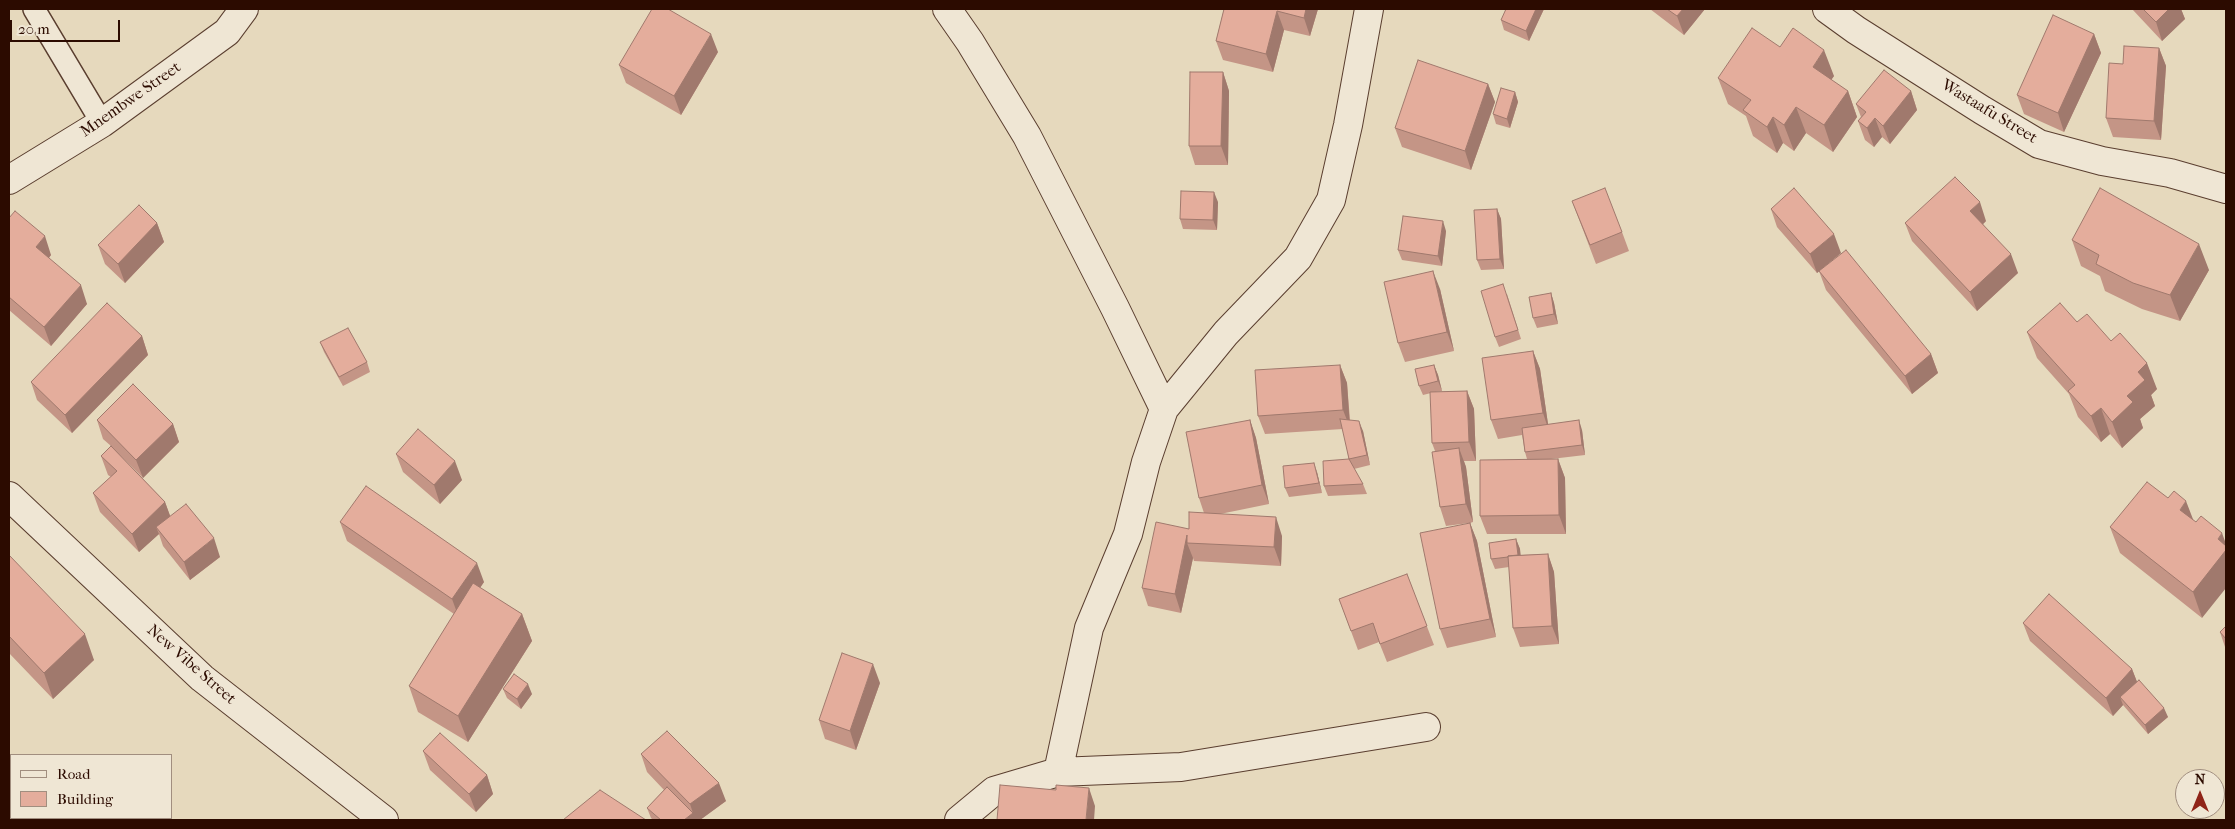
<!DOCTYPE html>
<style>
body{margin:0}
#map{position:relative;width:2235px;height:829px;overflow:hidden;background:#e6d9bd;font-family:"IM FELL French Canon",serif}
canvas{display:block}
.frame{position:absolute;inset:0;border:10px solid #2c0b00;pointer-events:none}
.legend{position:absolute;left:10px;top:754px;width:162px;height:65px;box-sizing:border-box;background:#efe6d4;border:1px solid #a18e7f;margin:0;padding:6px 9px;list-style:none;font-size:15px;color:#2c0b00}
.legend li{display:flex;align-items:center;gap:10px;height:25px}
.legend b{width:25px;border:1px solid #a18e7f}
.north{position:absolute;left:2175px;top:769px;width:50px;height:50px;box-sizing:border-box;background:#efe6d4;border:1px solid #a18e7f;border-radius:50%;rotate:0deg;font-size:14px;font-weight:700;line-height:20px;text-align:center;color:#2c0b00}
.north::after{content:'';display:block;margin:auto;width:18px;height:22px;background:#8f2418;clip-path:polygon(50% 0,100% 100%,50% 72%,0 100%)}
.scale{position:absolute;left:10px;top:20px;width:110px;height:22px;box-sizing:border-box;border:2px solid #2c0b00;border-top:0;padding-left:6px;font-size:15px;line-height:18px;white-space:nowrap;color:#2c0b00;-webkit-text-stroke:4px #efe6d4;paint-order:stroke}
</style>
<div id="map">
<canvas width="2235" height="829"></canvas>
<div class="frame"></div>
<ul class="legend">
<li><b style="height:6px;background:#efe6d4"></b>Road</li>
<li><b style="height:14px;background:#e4ad9c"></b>Building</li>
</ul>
<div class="north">N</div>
<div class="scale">20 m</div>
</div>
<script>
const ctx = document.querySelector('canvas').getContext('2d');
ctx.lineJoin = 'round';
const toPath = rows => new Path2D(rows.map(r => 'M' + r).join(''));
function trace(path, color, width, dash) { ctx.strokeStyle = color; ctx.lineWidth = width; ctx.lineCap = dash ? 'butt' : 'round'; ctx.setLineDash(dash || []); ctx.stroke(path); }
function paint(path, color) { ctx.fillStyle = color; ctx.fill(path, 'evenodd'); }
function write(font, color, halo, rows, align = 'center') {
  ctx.font = font + ' "IM FELL French Canon",serif'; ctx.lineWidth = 4; ctx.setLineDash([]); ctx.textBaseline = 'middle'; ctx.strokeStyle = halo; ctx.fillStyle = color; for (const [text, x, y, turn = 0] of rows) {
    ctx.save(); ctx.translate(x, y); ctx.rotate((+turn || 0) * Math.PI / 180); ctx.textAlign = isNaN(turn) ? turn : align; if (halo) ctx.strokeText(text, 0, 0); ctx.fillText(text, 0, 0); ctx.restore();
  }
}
const service = toPath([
 [34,9,102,123]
]);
const minor = toPath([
 [947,9,970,42,1027,136,1115,308,1164,409],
 [1827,9,1856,30,1982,110,2039,144,2102,161,2170,173,2226,189],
 [9,180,102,123,227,32,244,9],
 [9,496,202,678,384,820],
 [1058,772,1089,628,1128,534,1146,462,1164,409,1226,333,1298,258,1331,200,1348,125,1369,9],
 [959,820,994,791,1058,772,1181,767,1426,727]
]);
trace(service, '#5a3e2f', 24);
trace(minor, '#5a3e2f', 30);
trace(service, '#efe6d4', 21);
trace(minor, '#efe6d4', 28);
paint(toPath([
 [1224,9,1318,9,1310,36,1284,30,1273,72,1223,60,1216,41],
 [1506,9,1544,9,1529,41,1504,30,1501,20],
 [1650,9,1705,9,1684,35],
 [2132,9,2181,9,2185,19,2162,41],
 [2094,34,2101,53,2064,132,2024,114,2017,95],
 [1780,47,1834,76,1831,80,1848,91,1857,117,1833,152,1806,133,1794,151,1783,143,1777,153,1753,136,1746,116,1728,104,1718,78],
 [2159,48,2166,66,2161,140,2113,137,2106,118,2123,64],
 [718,52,681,115,626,83,619,65],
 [1223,72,1229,91,1228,165,1195,165,1189,146],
 [1488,84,1495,102,1471,170,1402,147,1395,128],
 [1911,91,1917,110,1890,144,1882,137,1874,147,1865,140,1858,121,1861,117,1856,104],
 [1515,92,1518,102,1510,128,1496,124,1493,114],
 [1572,201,1622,232,1629,251,1596,264],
 [1218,202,1217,230,1183,229,1180,219],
 [1497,209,1501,219,1504,269,1481,270,1477,260],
 [1771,209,1841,253,1817,273,1777,227],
 [9,218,51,255,49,258,87,304,51,346,9,310],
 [1986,221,1983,224,2018,273,1977,311,1912,241,1905,223],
 [157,223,164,242,125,283,105,264,98,245],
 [1446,231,1442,266,1402,260,1398,250],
 [2072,240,2209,270,2180,321,2142,309,2105,291,2100,276,2081,266],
 [1819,271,1931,354,1938,373,1912,394,1826,290],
 [1440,289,1454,351,1405,362,1398,343],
 [1551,293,1554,303,1558,324,1537,328,1533,318],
 [1507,294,1521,339,1499,347,1495,337],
 [2077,322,2111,341,2157,389,2151,395,2155,406,2140,419,2143,428,2122,448,2110,434,2101,442,2078,417,2069,394,2037,358,2027,332],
 [142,336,148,355,72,433,37,400,31,382],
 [320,342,367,362,370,372,343,386,324,352],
 [1533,351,1540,369,1548,424,1582,430,1585,455,1551,459,1558,459,1565,478,1566,534,1487,534,1480,516,1527,459,1525,452,1522,435,1498,439,1491,420],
 [1340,365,1347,383,1350,420,1363,431,1370,465,1354,469,1363,484,1367,494,1328,496,1324,486,1349,460,1343,429,1265,434,1258,416],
 [1434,365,1438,375,1442,391,1436,392,1467,391,1474,409,1476,461,1464,461,1466,467,1473,522,1470,523,1477,541,1496,637,1447,648,1440,629,1469,523,1446,526,1440,507,1435,451,1432,443,1431,393,1423,395,1419,386],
 [97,420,173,424,179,442,143,478,118,453,165,502,170,516,220,557,190,580,163,546,159,534,139,552,100,512,93,493,111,477,108,475,101,456,111,446,103,439],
 [1250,420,1256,438,1269,504,1220,514,1282,536,1281,566,1194,561,1193,558,1181,613,1148,606,1142,588,1189,529,1204,513,1199,498],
 [396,454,462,480,440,504,403,472],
 [1317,472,1322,493,1289,497,1285,488],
 [2168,498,2202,618,2120,553,2110,527],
 [340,522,484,582,480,588,522,614,532,641,468,742,418,712,409,686,454,614,347,541],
 [1516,539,1520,549,1520,555,1548,554,1554,572,1559,644,1520,647,1513,628,1509,567,1495,569,1491,559],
 [9,555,94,660,53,699,9,653],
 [1407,574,1434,645,1387,662,1379,642,1358,650,1339,599],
 [2023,623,2132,669,2137,682,2168,717,2148,734,2123,705,2113,716,2030,641],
 [2226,626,2226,650,2220,632],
 [880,683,856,750,825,739,819,720],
 [503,689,532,694,521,709,507,698],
 [423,751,487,775,493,794,476,812,430,770],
 [641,754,726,801,700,820,653,820,651,818,647,808,664,790,647,772],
 [55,818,155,818,157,820,56,820]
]), '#c49586');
paint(toPath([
 [1306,9,1318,9,1310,36,1304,18],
 [1536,9,1544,9,1529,41,1526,31],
 [1683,9,1705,9,1684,35,1677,16],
 [2169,9,2181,9,2185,19,2162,41,2156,22],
 [1277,11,1284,30,1273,72,1266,54],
 [711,34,718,52,681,115,674,96],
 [2094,34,2101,53,2064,132,2058,113],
 [2159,48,2166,66,2161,140,2154,121],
 [1824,50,1834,76,1822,93,1813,67],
 [1223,72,1229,91,1228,165,1221,146],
 [1488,84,1495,102,1471,170,1465,151],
 [1848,91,1857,117,1833,152,1824,125],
 [1911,91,1917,110,1890,144,1883,126],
 [1515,92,1518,102,1510,128,1507,119],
 [1796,107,1806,133,1794,151,1784,125],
 [1773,117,1783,143,1777,153,1767,127],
 [1875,118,1882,137,1874,147,1867,128],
 [1214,192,1218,202,1217,230,1213,220],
 [1980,202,1986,221,1977,230,1970,211],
 [1497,209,1501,219,1504,269,1500,259],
 [1443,221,1446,231,1442,266,1438,256],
 [157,223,164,242,125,283,118,264],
 [1834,234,1841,253,1817,273,1810,254],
 [45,236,51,255,42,266,36,247],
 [2199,244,2209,270,2180,321,2170,295],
 [2011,254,2018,273,1977,311,1970,292],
 [1433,271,1440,289,1454,351,1447,332],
 [81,285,87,304,51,346,44,327],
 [1551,293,1554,303,1558,324,1554,314],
 [142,336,148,355,72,433,65,415],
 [1533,351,1540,369,1549,431,1543,413],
 [1931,354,1938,373,1912,394,1905,376],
 [2147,363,2157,389,2151,395,2155,406,2140,419,2143,428,2122,448,2112,422,2127,396,2138,372],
 [1340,365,1347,383,1350,428,1343,410],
 [1434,365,1438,375,1442,391,1438,381],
 [1467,391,1474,409,1476,461,1469,442],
 [2101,408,2110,434,2101,442,2091,416],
 [1250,420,1256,438,1269,504,1262,485],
 [1579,420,1582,430,1585,455,1582,445],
 [1359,421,1363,431,1370,465,1367,455],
 [173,424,179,442,143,478,136,460],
 [1459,448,1466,467,1473,522,1466,504],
 [1558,459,1565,478,1566,534,1559,515],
 [455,461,462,480,440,504,434,485],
 [1314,463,1317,472,1322,493,1319,483],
 [2186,501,2196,527,2180,510],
 [165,502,172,521,156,527,159,534,139,552,132,534],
 [1276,517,1282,536,1281,566,1274,547],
 [1470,523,1477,541,1496,637,1490,619],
 [2222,533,2226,544,2226,588,2202,618,2193,592,2218,539],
 [1187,535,1187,543,1193,558,1181,613,1175,594],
 [214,538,220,557,190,580,184,562],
 [1516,539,1520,549,1522,566,1518,556],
 [1548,554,1554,572,1559,644,1552,626],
 [477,563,484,582,459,618,452,599],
 [522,614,532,641,468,742,458,716],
 [85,634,94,660,53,699,44,673],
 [873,664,880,683,856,750,850,731],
 [2132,669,2139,687,2120,697,2123,705,2113,716,2106,698],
 [528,684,532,694,521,709,517,699],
 [2164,708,2168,717,2148,734,2145,725],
 [487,775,493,794,476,812,469,794],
 [719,783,726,801,700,820,684,820,693,813,690,804],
 [1089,788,1095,806,1094,820,1086,820]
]), '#a0796d');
const building = toPath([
 [652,9,668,9,711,34,674,96,619,65,652,9],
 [1224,9,1306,9,1304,18,1277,11,1266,54,1216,41,1224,9],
 [1506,9,1536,9,1526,31,1501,20,1506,9],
 [1667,9,1683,9,1677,16,1667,9],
 [2143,9,2169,9,2156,22,2143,9],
 [2053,15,2094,34,2058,113,2017,95,2053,15],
 [1752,28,1780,47,1793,28,1824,50,1813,67,1848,91,1824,125,1796,107,1784,125,1773,117,1767,127,1743,110,1751,100,1718,78,1752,28],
 [2124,46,2159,48,2154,121,2106,118,2109,63,2123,64,2124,46],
 [1418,60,1488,84,1465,151,1395,128,1418,60],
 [1884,70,1911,91,1883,126,1875,118,1867,128,1858,121,1866,112,1856,104,1884,70],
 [1190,72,1223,72,1221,146,1189,146,1190,72],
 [1501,88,1515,92,1507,119,1493,114,1501,88],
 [1955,177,1980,202,1970,211,2011,254,1970,292,1905,223,1955,177],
 [1605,188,1622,232,1590,245,1572,201,1605,188],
 [1794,188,1834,234,1810,254,1771,209,1794,188],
 [2100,188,2199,244,2170,295,2133,283,2096,264,2099,255,2072,240,2100,188],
 [1181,191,1214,192,1213,220,1180,219,1181,191],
 [139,205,157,223,118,264,98,245,139,205],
 [1497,209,1500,259,1477,260,1474,210,1497,209],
 [15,211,45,236,36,247,81,285,44,327,9,297,9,218,15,211],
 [1403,216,1443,221,1438,256,1398,250,1403,216],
 [1846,250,1931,354,1905,376,1819,271,1846,250],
 [1433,271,1447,332,1398,343,1384,282,1433,271],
 [1503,284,1518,330,1495,337,1481,291,1503,284],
 [1551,293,1554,314,1533,318,1529,297,1551,293],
 [107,303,142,336,65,415,31,382,107,303],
 [2060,303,2077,322,2087,314,2111,341,2120,333,2147,363,2138,372,2145,380,2127,396,2133,402,2112,422,2101,408,2091,416,2068,391,2075,385,2027,332,2060,303],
 [348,328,367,362,339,377,320,342,348,328],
 [1533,351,1543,413,1491,420,1482,358,1533,351],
 [1340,365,1343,410,1258,416,1255,370,1340,365],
 [1434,365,1438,381,1419,386,1415,369,1434,365],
 [133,384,173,424,136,460,97,420,133,384],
 [1467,391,1469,442,1432,443,1430,392,1467,391],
 [1340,419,1359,421,1367,455,1349,459,1340,419],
 [1250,420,1262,485,1199,498,1186,432,1250,420],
 [1579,420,1582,445,1525,452,1522,428,1579,420],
 [418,429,455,461,434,485,396,454,418,429],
 [111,446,165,502,132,534,93,493,117,471,101,456,111,446],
 [1459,448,1466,504,1440,507,1432,452,1459,448],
 [1349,459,1363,484,1324,486,1323,461,1349,459],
 [1558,459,1559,515,1480,516,1480,460,1558,459],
 [1314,463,1319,483,1285,488,1283,466,1314,463],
 [2147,482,2168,498,2174,491,2186,501,2180,510,2196,522,2201,516,2222,533,2218,539,2226,546,2226,550,2193,592,2110,527,2147,482],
 [366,486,477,563,452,599,340,522,366,486],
 [186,504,214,538,184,562,156,527,186,504],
 [1189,512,1276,517,1274,547,1187,543,1187,535,1175,594,1142,588,1156,522,1189,529,1189,512],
 [1470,523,1490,619,1440,629,1420,533,1470,523],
 [1516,539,1518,555,1508,556,1508,557,1491,559,1489,543,1516,539],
 [1548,554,1552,626,1513,628,1508,556,1548,554],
 [9,555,85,634,44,673,9,636,9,555],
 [1407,574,1427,626,1380,644,1373,623,1351,631,1339,599,1407,574],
 [473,583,522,614,458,716,409,686,473,583],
 [2049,594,2132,669,2106,698,2023,623,2049,594],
 [2226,626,2226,639,2220,632,2226,626],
 [842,653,873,664,850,731,819,720,842,653],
 [514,674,528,684,517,699,503,689,514,674],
 [2139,680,2164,708,2145,725,2120,697,2139,680],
 [667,731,719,783,690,804,641,754,667,731],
 [440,733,487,775,469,794,423,751,440,733],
 [1000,785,1056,790,1056,785,1089,788,1086,820,997,820,1000,785],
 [667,787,693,813,684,820,661,820,647,808,667,787],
 [600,790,646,820,563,820,600,790],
 [68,818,155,818,157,820,71,820,68,818]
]);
paint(building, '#e4ad9c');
trace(building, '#a0796d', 1);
write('16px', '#2c0b00', '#efe6d4', [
 ["Mnembwe Street",131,100,-35],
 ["Wastaafu Street",1989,112,31],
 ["New Vibe Street",191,665,41]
]);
</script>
